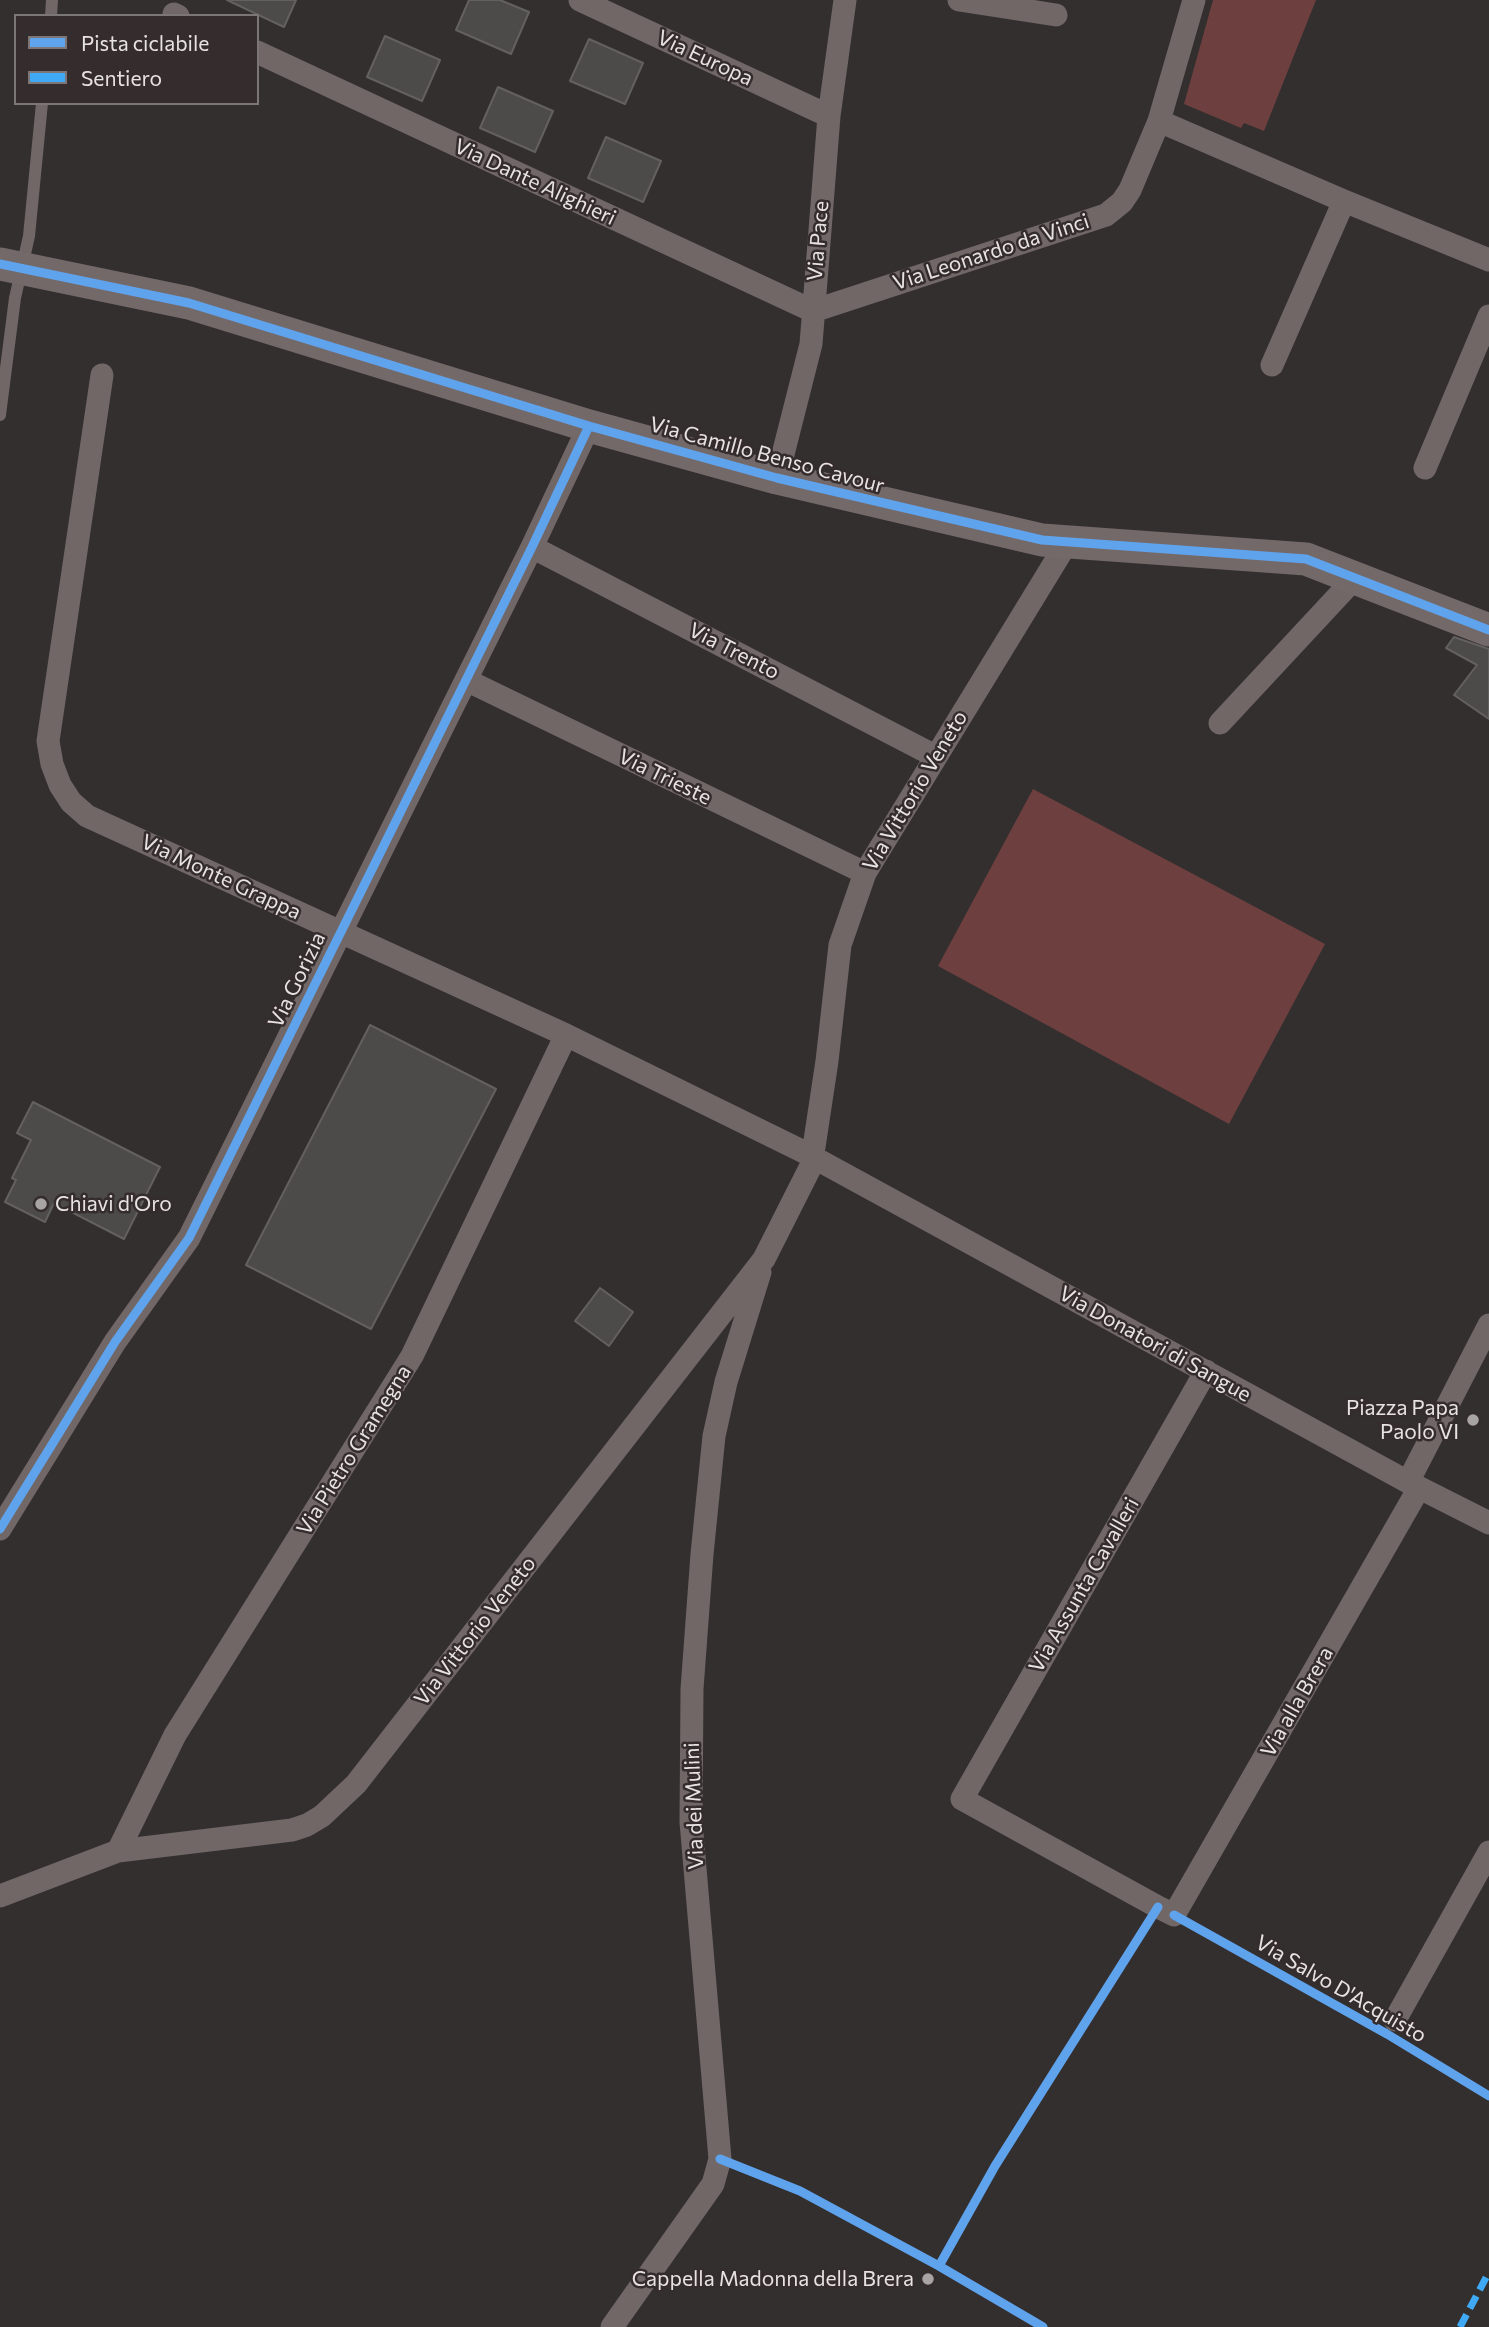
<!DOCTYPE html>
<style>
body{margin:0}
#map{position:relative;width:1489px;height:2327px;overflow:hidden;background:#332f2f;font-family:Commissioner,sans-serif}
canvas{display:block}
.legend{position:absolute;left:14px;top:14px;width:245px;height:91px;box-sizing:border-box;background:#352d2d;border:2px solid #7d7676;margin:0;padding:9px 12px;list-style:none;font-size:21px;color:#e8e3e3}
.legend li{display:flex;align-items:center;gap:14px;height:35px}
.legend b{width:35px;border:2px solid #7d7676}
</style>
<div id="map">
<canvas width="1489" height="2327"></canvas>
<ul class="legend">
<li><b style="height:9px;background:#60a3ed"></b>Pista ciclabile</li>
<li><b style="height:9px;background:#3fa9f5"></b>Sentiero</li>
</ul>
</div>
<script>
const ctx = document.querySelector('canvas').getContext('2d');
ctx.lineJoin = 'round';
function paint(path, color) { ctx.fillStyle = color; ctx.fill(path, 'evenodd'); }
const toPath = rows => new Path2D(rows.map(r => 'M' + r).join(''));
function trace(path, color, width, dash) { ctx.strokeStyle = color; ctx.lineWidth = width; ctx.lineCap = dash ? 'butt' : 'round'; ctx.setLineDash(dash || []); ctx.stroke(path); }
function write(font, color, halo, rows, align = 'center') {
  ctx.font = font + ' Commissioner,sans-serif'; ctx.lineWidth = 5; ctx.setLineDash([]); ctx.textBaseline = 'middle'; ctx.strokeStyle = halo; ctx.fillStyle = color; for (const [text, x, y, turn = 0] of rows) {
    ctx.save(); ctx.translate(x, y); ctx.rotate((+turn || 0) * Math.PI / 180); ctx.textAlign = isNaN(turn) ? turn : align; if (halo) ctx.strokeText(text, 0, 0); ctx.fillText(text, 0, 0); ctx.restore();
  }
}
paint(toPath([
 [1213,0,1316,0,1264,131,1244,123,1241,128,1184,104],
 [1033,789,1325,944,1229,1124,938,966]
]), '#6d3f3f');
const building = toPath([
 [227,0,296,0,284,27,227,0],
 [469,0,500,0,529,12,511,54,456,30,469,0],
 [385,36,440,60,422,101,367,77,385,36],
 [589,39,643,63,625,104,570,81,589,39],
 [498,87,553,111,535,152,480,128,498,87],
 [606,137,661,161,643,202,588,178,606,137],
 [1454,637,1489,649,1489,719,1454,695,1477,665,1446,648,1454,637],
 [370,1025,496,1089,371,1329,246,1265,370,1025],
 [33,1102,160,1167,124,1239,54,1203,45,1222,5,1202,16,1180,12,1178,31,1140,17,1133,33,1102],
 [600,1288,633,1312,609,1346,575,1321,600,1288]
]);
paint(building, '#4d4a4a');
trace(building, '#636060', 2);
trace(toPath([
 [1193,1926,1375,2028],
 [1397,2041,1489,2096]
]), '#6c6666', 4.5, [7, 3.5]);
trace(toPath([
 [51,16,52,0],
 [0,415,15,298,29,236,42,103]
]), '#706766', 12);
trace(toPath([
 [580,0,829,116],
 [959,0,1056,15],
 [174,14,178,16],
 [257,52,813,311,1106,215,1122,202,1130,190,1159,121,1194,0],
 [1159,121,1344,201,1489,260],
 [1272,365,1344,201],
 [102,375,48,741,52,764,60,785,71,802,87,816,566,1035,806,1153],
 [1425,468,1489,316],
 [777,478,811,344,829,116,845,0],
 [532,547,935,756],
 [466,680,865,873],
 [1220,723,1355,578],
 [814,1147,827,1061,840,945,865,873,1068,541],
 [822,1162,1408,1482,1489,1523],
 [1206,1371,962,1799,1158,1907,1174,1915,1419,1488],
 [1408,1482,1489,1325],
 [0,1529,115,1342,189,1238,532,547,589,426],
 [118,1851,175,1735,412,1356,566,1035],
 [0,1896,118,1851,292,1830,307,1825,322,1816,356,1784,764,1259,811,1166],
 [1395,2020,1489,1852],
 [612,2327,713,2184,720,2159,691,1822,692,1689,702,1554,714,1436,726,1382,760,1272]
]), '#706766', 23);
trace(toPath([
 [0,264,189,303,589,426,777,478,1042,540,1306,559,1489,630]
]), '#746969', 33);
trace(toPath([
 [1460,2327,1489,2272]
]), '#3fa9f5', 7, [14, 7]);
trace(toPath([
 [0,264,189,303,589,426,777,478,1042,540,1306,559,1489,630],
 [0,1529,115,1342,189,1238,532,547,589,426],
 [1174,1915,1387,2034,1489,2096],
 [720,2159,800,2191,939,2266,1043,2327],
 [939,2266,995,2166,1158,1907]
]), '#60a3ed', 9);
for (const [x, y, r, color] of [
 [41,1204,7,"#a9a4a4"],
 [1473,1420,7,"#a9a4a4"],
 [928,2279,7,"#a9a4a4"]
]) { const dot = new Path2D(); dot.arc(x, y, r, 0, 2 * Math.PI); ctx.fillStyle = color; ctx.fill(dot); trace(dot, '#352d2d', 2.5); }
write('21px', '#e8e3e3', '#352d2d', [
 ["Via Europa",705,58,25],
 ["Via Dante Alighieri",535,182,25],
 ["Via Pace",818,241,-85],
 ["Via Leonardo da Vinci",991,252,-18],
 ["Via Camillo Benso Cavour",767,455,15],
 ["Via Trento",734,651,27],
 ["Via Trieste",665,777,26],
 ["Via Vittorio Veneto",915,791,-59],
 ["Via Monte Grappa",221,877,25],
 ["Via Gorizia",297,980,-64],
 ["Via Donatori di Sangue",1155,1344,29],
 ["Via Pietro Gramegna",354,1450,-58],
 ["Via Assunta Cavalleri",1084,1585,-60],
 ["Via Vittorio Veneto",475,1631,-52],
 ["Via alla Brera",1297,1702,-60],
 ["Via dei Mulini",694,1806,-92],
 ["Via Salvo D'Acquisto",1341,1989,30]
]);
write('21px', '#e8e3e3', '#352d2d', [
 ["Chiavi d'Oro",55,1204,"left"],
 ["Piazza Papa",1459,1408],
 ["Paolo VI",1459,1432],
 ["Cappella Madonna della Brera",914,2279]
], 'right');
</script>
